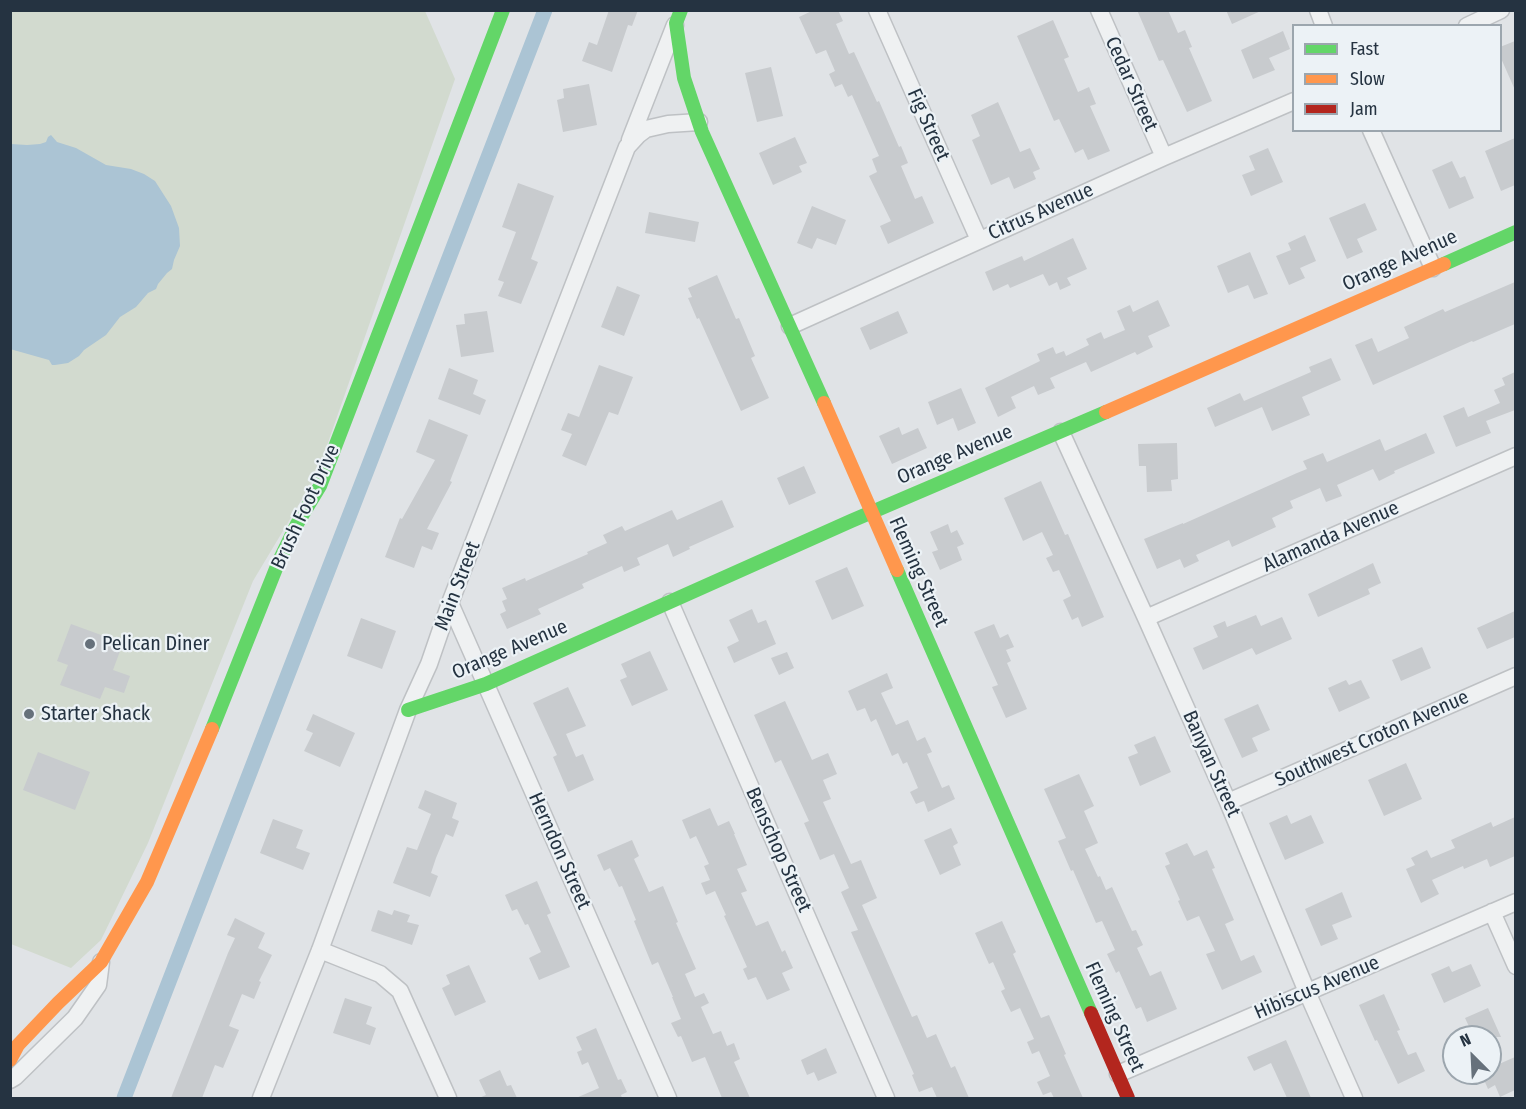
<!DOCTYPE html>
<style>
body{margin:0}
#map{position:relative;width:1526px;height:1109px;overflow:hidden;background:#e0e3e6;font-family:"Fira Sans Condensed",sans-serif}
canvas{display:block}
.frame{position:absolute;inset:0;border:12px solid #253341;pointer-events:none}
.legend{position:absolute;left:1292px;top:24px;width:210px;height:108px;box-sizing:border-box;background:#ecf2f6;border:2px solid #9ca6ae;margin:0;padding:8px 10px;list-style:none;font-size:18px;color:#253341}
.legend li{display:flex;align-items:center;gap:12px;height:30px}
.legend b{width:30px;border:2px solid #9ca6ae}
.north{position:absolute;left:1442px;top:1025px;width:60px;height:60px;box-sizing:border-box;background:#ecf2f6;border:2px solid #9ca6ae;border-radius:50%;rotate:336deg;font-size:16px;font-weight:700;line-height:24px;text-align:center;color:#253341}
.north::after{content:'';display:block;margin:auto;width:21px;height:27px;background:#66717b;clip-path:polygon(50% 0,100% 100%,50% 72%,0 100%)}
</style>
<div id="map">
<canvas width="1526" height="1109"></canvas>
<div class="frame"></div>
<ul class="legend">
<li><b style="height:8px;background:#63d668"></b>Fast</li>
<li><b style="height:8px;background:#ff974d"></b>Slow</li>
<li><b style="height:8px;background:#b3261e"></b>Jam</li>
</ul>
<div class="north">N</div>
</div>
<script>
const ctx = document.querySelector('canvas').getContext('2d');
ctx.lineJoin = 'round';
function paint(path, color) { ctx.fillStyle = color; ctx.fill(path, 'evenodd'); }
const toPath = rows => new Path2D(rows.map(r => 'M' + r).join(''));
function trace(path, color, width, dash) { ctx.strokeStyle = color; ctx.lineWidth = width; ctx.lineCap = dash ? 'butt' : 'round'; ctx.setLineDash(dash || []); ctx.stroke(path); }
function write(font, color, halo, rows, align = 'center') {
  ctx.font = font + ' "Fira Sans Condensed",sans-serif'; ctx.lineWidth = 4.5; ctx.setLineDash([]); ctx.textBaseline = 'middle'; ctx.strokeStyle = halo; ctx.fillStyle = color; for (const [text, x, y, turn = 0] of rows) {
    ctx.save(); ctx.translate(x, y); ctx.rotate((+turn || 0) * Math.PI / 180); ctx.textAlign = isNaN(turn) ? turn : align; if (halo) ctx.strokeText(text, 0, 0); ctx.fillText(text, 0, 0); ctx.restore();
  }
}
paint(toPath([
 [10,11,425,11,455,79,317,474,253,581,148,843,101,940,71,968,11,944]
]), '#d2dacf');
paint(toPath([
 [51,135,57,142,76,148,106,165,131,169,144,174,155,181,171,206,179,228,180,246,174,260,172,269,167,273,158,284,156,289,148,293,136,307,120,317,106,335,84,350,79,356,68,363,55,365,52,365,49,360,10,349,11,144,27,145,40,144,46,142,48,137]
]), '#abc4d4');
trace(toPath([
 [124,1098,545,10]
]), '#abc4d4', 15);
paint(toPath([
 [609,10,638,10,632,26,628,25,612,72,582,61,589,42,597,45],
 [814,10,838,10,843,21,836,24,849,54,854,52,877,102,879,101,899,147,901,146,908,163,901,166,915,199,922,196,934,223,888,244,880,226,891,221,869,176,877,172,872,159,879,156,852,95,848,97,842,84,835,87,829,74,835,71,826,50,816,54,799,17],
 [1137,10,1168,10,1178,33,1185,30,1192,47,1189,48,1212,101,1187,112,1163,60,1159,61],
 [1226,10,1263,10,1232,24],
 [1053,20,1069,57,1064,59,1078,92,1089,87,1096,104,1090,106,1110,151,1088,160,1083,149,1075,153,1059,119,1054,121,1017,36],
 [1283,31,1290,49,1269,58,1275,70,1253,79,1241,50],
 [1515,41,1515,90,1500,56,1500,47],
 [771,67,783,116,757,122,745,73],
 [589,84,597,125,563,132,557,100,564,98,563,89],
 [998,102,1020,152,1030,148,1040,169,1033,172,1036,179,1014,189,1009,177,991,185,972,140,980,136,971,115],
 [795,137,807,163,799,166,802,172,773,185,759,153],
 [1515,138,1515,185,1501,191,1485,151],
 [1268,148,1283,182,1251,196,1242,175,1255,170,1249,156],
 [1452,161,1460,178,1465,176,1474,198,1449,209,1432,170],
 [518,183,554,196,531,259,538,262,521,304,498,296,504,282,498,280,516,232,502,227],
 [1365,203,1377,230,1357,239,1363,252,1347,259,1329,218],
 [812,206,846,220,836,245,817,238,812,249,797,243],
 [649,212,699,222,695,242,645,233],
 [1305,235,1316,261,1300,268,1305,278,1289,285,1276,256,1291,250,1288,243],
 [1073,238,1087,269,1067,278,1071,285,1060,290,1057,282,1049,286,1043,274,1010,288,1008,284,993,291,985,272,1022,256,1024,261],
 [1250,252,1268,294,1254,299,1248,285,1228,293,1217,266],
 [717,275,736,319,739,318,755,356,751,358,769,398,741,411,699,318,697,319,688,298,692,297,688,288],
 [1515,282,1515,324,1473,342,1472,341,1373,385,1355,345,1372,338,1378,352,1409,338,1404,327,1443,309,1445,312],
 [617,286,640,295,624,336,601,327],
 [1158,300,1170,326,1148,336,1153,347,1137,355,1135,352,1091,372,1086,362,1050,378,1055,388,1038,395,1034,386,1011,397,1016,408,998,417,985,388,1040,361,1037,354,1053,347,1056,354,1064,351,1066,356,1089,345,1086,339,1101,332,1104,339,1125,330,1117,311,1130,305,1133,312],
 [487,311,494,352,461,357,456,325,465,324,464,314],
 [898,311,908,333,870,350,860,328],
 [1331,358,1341,380,1302,397,1310,415,1272,431,1262,407,1215,427,1207,408,1240,393,1244,401,1311,372,1309,367],
 [599,365,633,377,618,415,609,412,586,466,562,456,572,434,561,430,568,413,579,417],
 [449,368,478,380,473,394,486,400,480,415,438,399],
 [1515,372,1515,410,1486,421,1491,433,1456,447,1443,416,1464,407,1468,417,1500,403,1494,390,1505,385,1502,378],
 [961,388,976,423,958,431,953,418,937,425,928,402],
 [429,419,468,435,450,481,452,482,427,529,439,533,432,550,422,546,414,568,385,557,400,518,402,519,435,460,416,452],
 [899,427,902,435,918,428,927,448,892,464,879,436],
 [1426,433,1435,453,1394,471,1395,473,1379,481,1373,469,1337,485,1342,496,1326,502,1320,488,1290,501,1293,508,1272,518,1276,527,1232,547,1229,540,1196,555,1199,561,1184,568,1180,559,1157,569,1144,539,1183,523,1183,524,1297,473,1307,469,1303,461,1323,453,1327,462,1380,439,1385,451],
 [1177,443,1178,479,1171,480,1172,491,1147,492,1146,466,1139,466,1138,444],
 [804,466,816,493,789,505,777,478],
 [1041,481,1065,535,1068,534,1104,617,1082,627,1078,617,1072,620,1063,600,1071,596,1059,570,1053,572,1046,558,1053,555,1042,532,1023,541,1004,498],
 [722,500,734,527,689,547,690,549,673,557,668,544,637,558,640,565,624,572,622,566,582,584,584,588,538,609,541,614,507,629,500,614,506,611,502,601,507,599,502,588,525,578,526,581,588,554,587,552,607,543,603,535,622,526,625,531,672,510,677,520],
 [948,524,951,533,957,530,964,544,957,547,962,560,940,570,932,552,938,550,930,532],
 [1373,563,1381,583,1368,589,1370,594,1318,617,1308,594],
 [847,567,864,606,832,620,815,581],
 [752,609,758,623,766,620,776,644,734,663,727,647,739,641,729,620],
 [1515,611,1515,637,1487,649,1477,628],
 [1256,615,1261,626,1282,617,1292,639,1256,655,1252,648,1203,670,1193,648,1218,637,1213,626,1225,621,1227,627],
 [361,618,396,631,382,669,347,656],
 [71,624,123,643,113,670,130,676,124,693,105,687,100,699,60,685,68,665,57,661],
 [994,624,1000,638,1008,634,1014,647,1006,650,1011,661,1007,663,1027,709,1006,718,992,687,998,685,974,632],
 [1422,647,1431,668,1401,681,1392,660],
 [650,651,668,690,632,706,620,680,627,677,621,664],
 [787,652,794,668,779,675,771,658],
 [887,673,893,688,881,693,896,725,908,720,917,741,925,737,932,752,927,754,942,788,949,785,955,799,928,812,924,801,916,804,910,792,918,788,907,762,903,764,898,753,892,756,876,719,871,722,865,708,857,711,848,691],
 [1346,680,1349,685,1361,680,1370,698,1339,712,1328,688],
 [568,687,586,726,566,734,576,757,583,754,594,780,568,792,553,757,557,755,533,703],
 [785,701,812,760,828,753,837,774,823,780,831,799,823,802,851,864,861,860,877,898,862,905,912,1017,917,1015,927,1038,936,1034,951,1068,955,1066,969,1098,937,1098,932,1087,919,1092,912,1075,914,1074,851,932,858,930,841,892,849,888,834,854,820,860,804,823,809,821,781,760,775,763,754,715],
 [1258,704,1270,730,1252,738,1258,751,1242,758,1224,719],
 [25,707,36,710,33,721,22,718],
 [313,714,355,733,340,767,304,751,313,733,306,730],
 [1155,736,1171,772,1140,786,1128,757,1138,753,1134,745],
 [38,752,90,772,75,810,23,790],
 [1406,763,1422,799,1384,816,1368,780],
 [1079,774,1094,806,1084,811,1098,843,1085,849,1098,877,1100,876,1106,890,1112,887,1132,931,1136,930,1143,945,1137,948,1150,976,1161,971,1177,1009,1147,1022,1141,1007,1136,1009,1119,971,1116,973,1107,954,1115,950,1102,921,1096,923,1073,870,1071,871,1058,841,1066,838,1044,789],
 [425,790,457,803,452,818,459,821,453,837,446,834,436,858,431,873,438,876,430,897,393,883,407,847,417,850,431,814,418,808],
 [710,808,718,826,729,821,735,834,734,834,747,865,737,869,747,891,741,893,756,926,768,921,782,952,785,950,793,968,782,973,790,990,767,1000,756,977,748,980,743,969,747,967,724,916,726,915,715,891,706,895,701,883,710,880,704,866,709,864,696,836,690,839,682,820],
 [1287,815,1291,824,1311,815,1324,843,1285,860,1269,823],
 [1515,817,1515,856,1490,867,1487,859,1464,869,1463,866,1432,880,1439,894,1421,903,1406,869,1415,865,1411,858,1427,850,1431,858,1455,848,1451,840,1491,822,1493,827],
 [273,819,303,830,296,848,310,853,303,870,260,853],
 [951,828,958,843,953,846,961,865,940,875,924,840],
 [632,840,639,856,634,859,649,892,663,886,678,922,676,923,696,969,685,974,695,997,704,993,709,1003,701,1007,713,1034,721,1031,727,1046,734,1043,740,1059,734,1062,750,1098,722,1098,705,1057,692,1062,681,1036,678,1037,671,1023,681,1019,672,997,673,997,658,962,652,965,634,921,636,920,622,886,619,887,610,868,604,871,597,855],
 [1187,843,1194,856,1207,850,1215,868,1212,869,1234,920,1225,924,1241,961,1254,955,1262,972,1222,990,1206,954,1215,951,1199,916,1187,921,1178,901,1180,900,1165,866,1170,864,1165,853],
 [537,881,551,913,547,915,570,967,539,980,529,958,541,952,528,924,525,925,517,909,512,911,505,895],
 [1342,892,1352,917,1332,925,1338,939,1321,946,1305,909],
 [378,910,392,915,394,910,410,915,407,922,419,925,412,945,371,931],
 [235,918,265,933,258,948,272,955,259,981,261,982,254,999,242,994,229,1026,239,1030,223,1068,215,1065,202,1098,171,1098,228,953,235,938,227,935],
 [1002,921,1016,952,1013,954,1041,1018,1049,1015,1066,1054,1064,1055,1083,1098,1054,1098,1051,1092,1043,1095,1037,1082,1050,1076,1039,1051,1032,1054,1027,1042,1034,1039,1020,1008,1011,1012,1001,991,1005,989,993,962,989,964,975,933],
 [1471,964,1481,986,1444,1003,1431,974,1449,966,1452,972],
 [469,965,486,1002,455,1016,442,988,450,984,446,975],
 [1384,994,1400,1030,1397,1031,1408,1055,1416,1052,1425,1071,1398,1084,1377,1040,1375,1041,1359,1005],
 [345,998,372,1007,366,1024,376,1028,370,1045,333,1033],
 [1488,1008,1501,1037,1474,1037,1465,1018],
 [596,1028,618,1080,621,1079,627,1092,621,1095,622,1098,576,1098,599,1088,588,1062,582,1065,577,1052,582,1050,576,1037],
 [1286,1040,1300,1072,1311,1098,1287,1098,1271,1063,1254,1071,1247,1057],
 [826,1048,837,1073,818,1081,814,1072,807,1075,801,1060],
 [1515,1057,1515,1090,1500,1097,1495,1085,1488,1089,1481,1073,1490,1073,1490,1068],
 [500,1070,507,1086,511,1085,517,1098,479,1098,486,1095,479,1080]
]), '#c8cbce');
const street = toPath([
 [877,10,979,240],
 [1099,10,1164,157],
 [1318,10,1324,26],
 [1467,26,1501,10],
 [1371,130,1433,268],
 [630,140,675,25],
 [790,326,1164,157,1294,101],
 [1061,432,1146,618,1228,802,1307,992,1354,1098],
 [670,602,886,1098],
 [450,603,668,1098],
 [1146,618,1516,456],
 [1228,802,1516,676],
 [1492,912,1516,966],
 [320,950,380,974,400,991,448,1098],
 [1118,1074,1516,902],
 [10,1080,15,1077,75,1018,98,985,101,962],
 [261,1098,320,950,408,710,429,664,450,603,627,147,638,135,646,129,668,124,699,122]
]);
trace(street, '#bec1c4', 19);
trace(street, '#eff1f2', 16);
trace(toPath([
 [681,10,676,23,684,78,702,132,824,403],
 [1444,264,1516,232],
 [897,570,1091,1013],
 [408,710,486,684,851,521,1106,412],
 [212,729,279,561,297,524,320,486,503,10]
]), '#63d668', 14);
trace(toPath([
 [824,403,897,570],
 [1106,412,1444,264],
 [10,1060,18,1045,58,1003,101,962,147,882,212,729]
]), '#ff974d', 14);
trace(toPath([
 [1091,1013,1128,1098]
]), '#b3261e', 14);
for (const [x, y, r, color] of [
 [90,644,6,"#66717b"],
 [29,714,6,"#66717b"]
]) { const dot = new Path2D(); dot.arc(x, y, r, 0, 2 * Math.PI); ctx.fillStyle = color; ctx.fill(dot); trace(dot, '#ecf2f6', 2); }
write('20px', '#253341', '#ecf2f6', [
 ["Cedar Street",1131,84,66],
 ["Fig Street",928,125,66],
 ["Citrus Avenue",1041,212,-24],
 ["Orange Avenue",1400,261,-24],
 ["Orange Avenue",955,455,-23],
 ["Brush Foot Drive",306,507,-65],
 ["Alamanda Avenue",1331,537,-24],
 ["Fleming Street",918,572,66],
 ["Main Street",458,586,-69],
 ["Orange Avenue",510,650,-23],
 ["Southwest Croton Avenue",1372,739,-24],
 ["Banyan Street",1211,764,66],
 ["Benschop Street",778,850,66],
 ["Herndon Street",559,851,66],
 ["Hibiscus Avenue",1317,988,-23],
 ["Fleming Street",1114,1017,66]
]);
write('20px', '#253341', '#ecf2f6', [
 ["Pelican Diner",102,644],
 ["Starter Shack",41,714]
], 'left');
</script>
